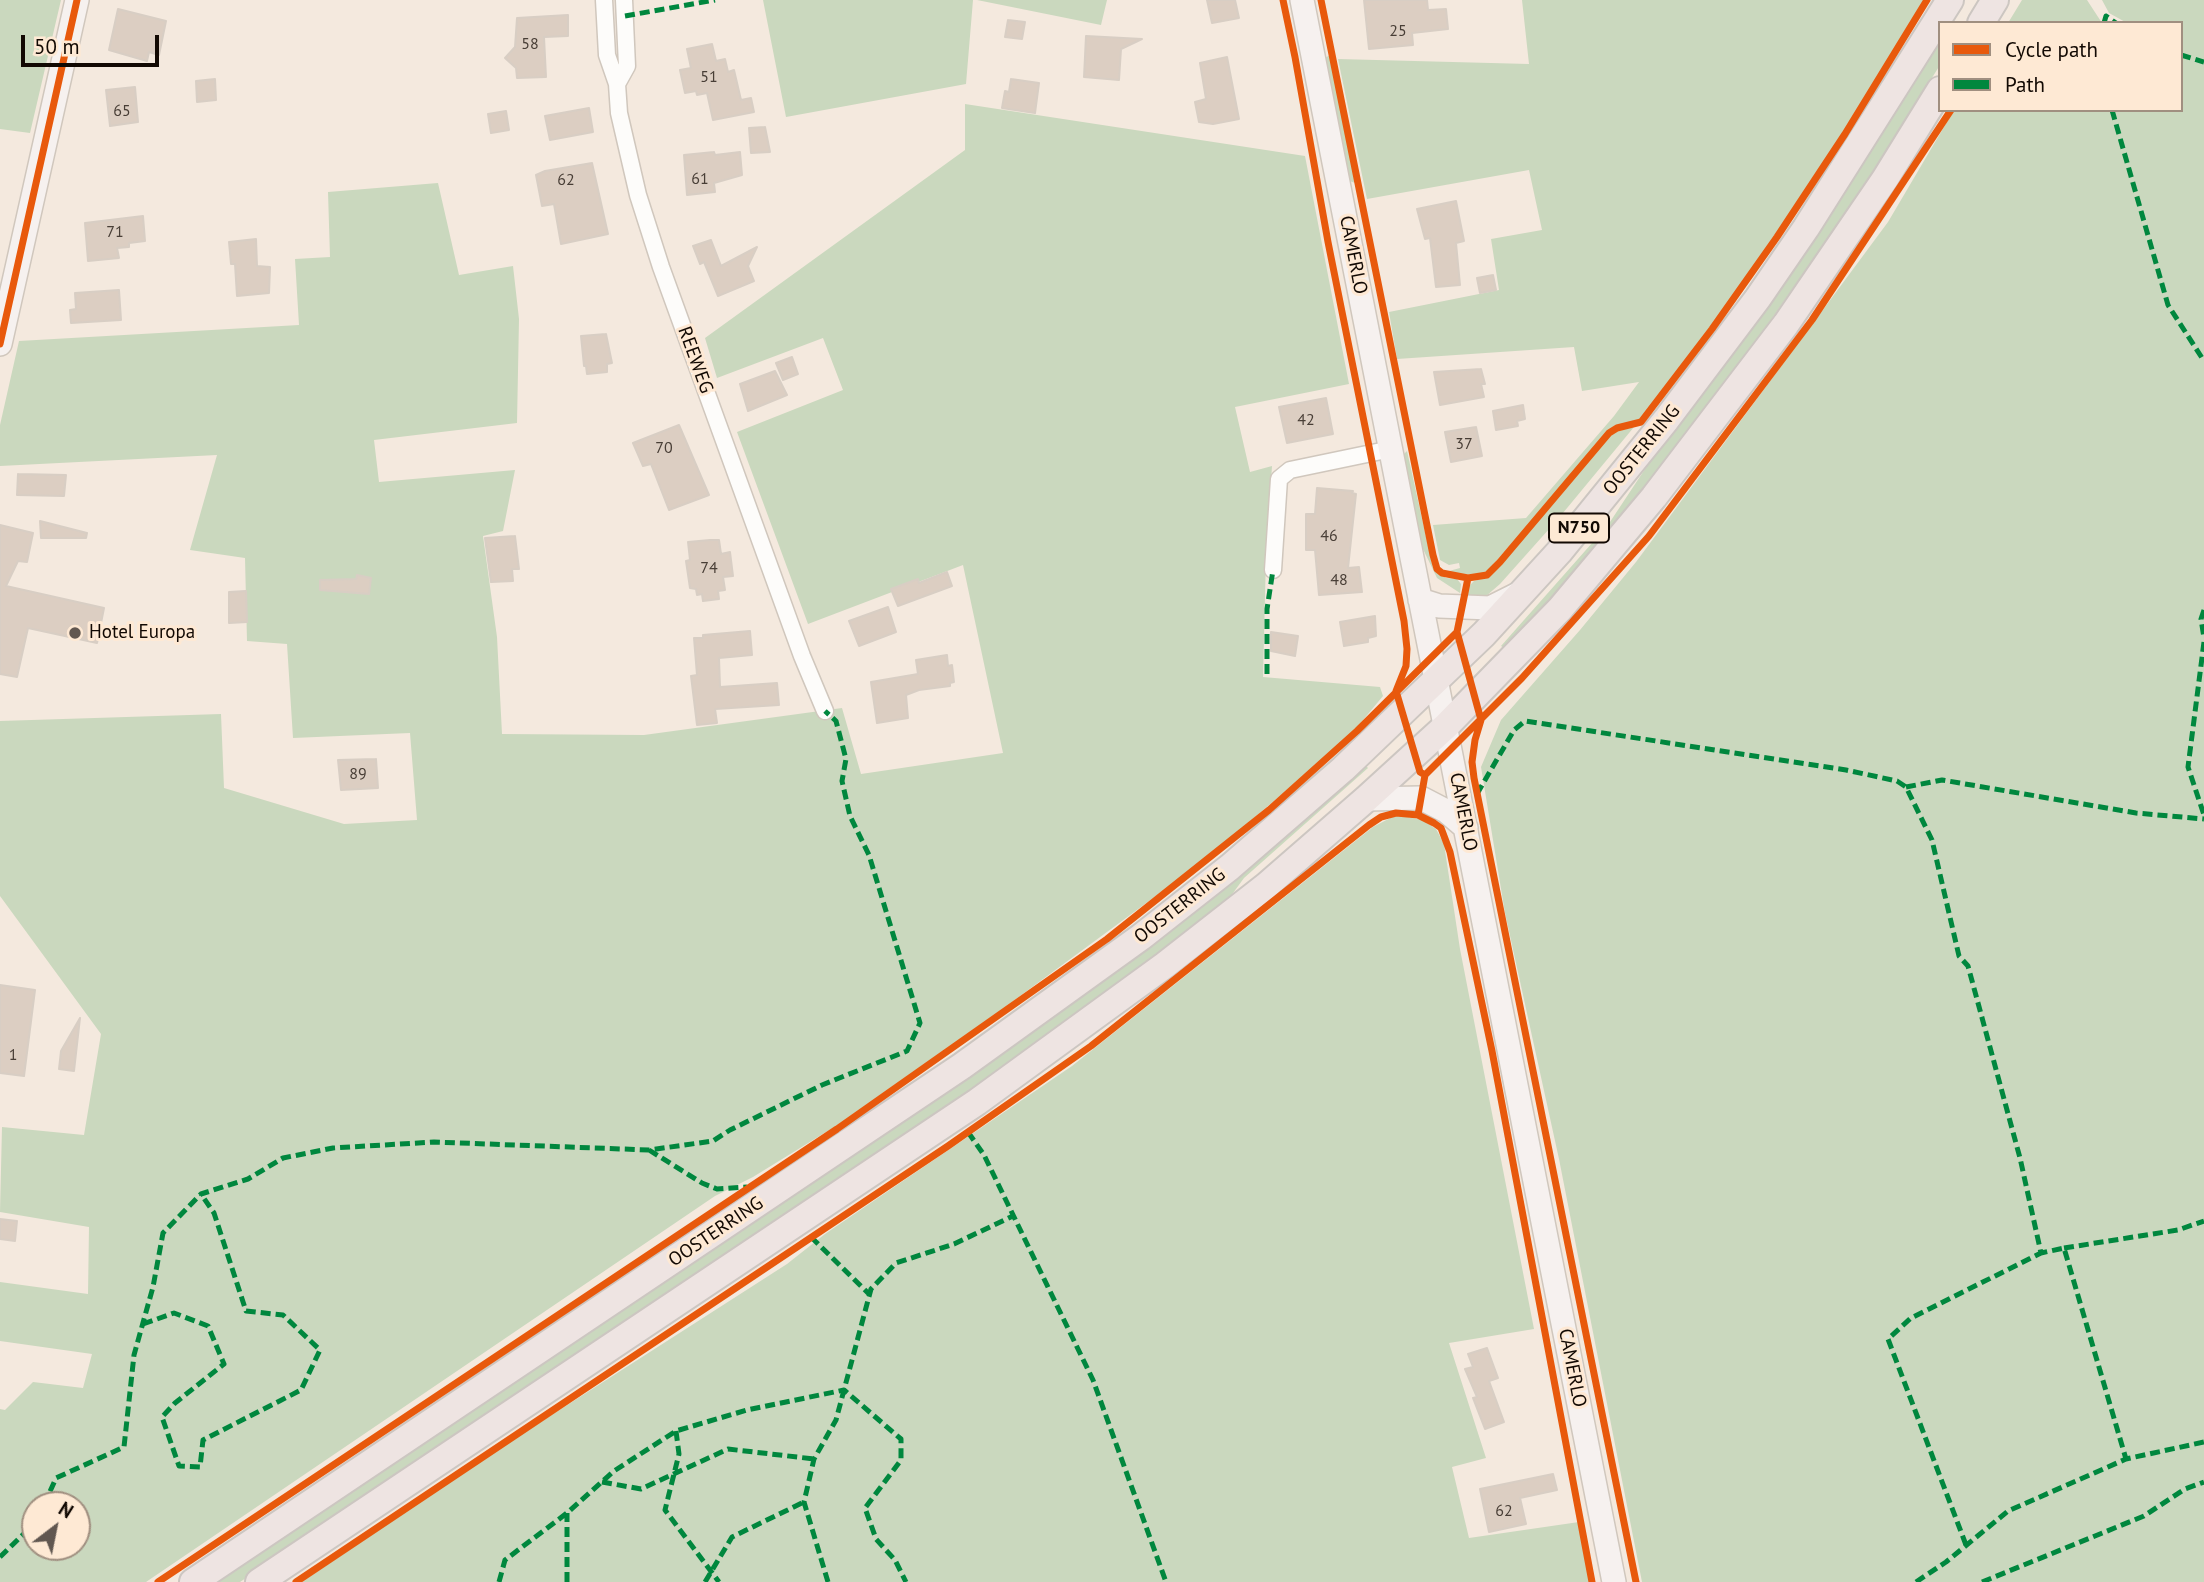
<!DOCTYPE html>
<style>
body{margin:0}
#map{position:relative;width:2204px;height:1582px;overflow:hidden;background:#f4e9de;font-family:"PT Sans",sans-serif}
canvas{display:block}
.legend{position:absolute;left:1938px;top:21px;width:245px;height:91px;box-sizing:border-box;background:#fee9d4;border:2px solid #a08f80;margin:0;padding:9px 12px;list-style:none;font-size:21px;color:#120903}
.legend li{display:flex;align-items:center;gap:14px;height:35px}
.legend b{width:35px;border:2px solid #a08f80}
.north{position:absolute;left:21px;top:1491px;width:70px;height:70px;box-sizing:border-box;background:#fee9d4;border:2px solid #a08f80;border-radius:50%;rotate:32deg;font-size:19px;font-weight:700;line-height:28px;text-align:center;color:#120903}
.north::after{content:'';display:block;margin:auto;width:24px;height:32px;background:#615750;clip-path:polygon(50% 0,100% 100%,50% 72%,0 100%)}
.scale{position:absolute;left:21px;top:35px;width:138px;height:32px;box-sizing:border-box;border:4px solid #120903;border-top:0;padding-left:9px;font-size:21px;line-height:24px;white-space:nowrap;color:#120903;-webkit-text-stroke:5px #fee9d4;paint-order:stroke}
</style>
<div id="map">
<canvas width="2204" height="1582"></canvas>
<ul class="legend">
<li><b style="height:9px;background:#e8590c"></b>Cycle path</li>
<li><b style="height:9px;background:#00873e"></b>Path</li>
</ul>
<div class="north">N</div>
<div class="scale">50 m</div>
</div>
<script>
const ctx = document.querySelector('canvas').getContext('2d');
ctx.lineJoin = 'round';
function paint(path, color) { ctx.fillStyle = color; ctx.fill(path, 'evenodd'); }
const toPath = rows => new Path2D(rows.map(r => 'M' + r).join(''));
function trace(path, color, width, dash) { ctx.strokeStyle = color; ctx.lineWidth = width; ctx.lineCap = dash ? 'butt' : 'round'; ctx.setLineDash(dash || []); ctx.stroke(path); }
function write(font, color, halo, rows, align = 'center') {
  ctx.font = font + ' "PT Sans",sans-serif'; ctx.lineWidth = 6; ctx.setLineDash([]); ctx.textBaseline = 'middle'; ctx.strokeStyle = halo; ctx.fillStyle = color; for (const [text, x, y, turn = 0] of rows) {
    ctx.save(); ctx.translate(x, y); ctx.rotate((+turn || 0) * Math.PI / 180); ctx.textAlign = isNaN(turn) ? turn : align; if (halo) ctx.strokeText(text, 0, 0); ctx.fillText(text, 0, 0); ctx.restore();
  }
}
paint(toPath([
 [0,0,61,0,30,133,0,129],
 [763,0,973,0,966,84,786,117],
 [977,0,1107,0,1101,25],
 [1522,0,1925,0,1834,147,1772,240,1710,327,1640,419,1614,426,1606,433,1572,476,1489,569,1483,574,1471,575,1449,573,1449,571,1460,568,1459,563,1449,565,1440,560,1433,525,1526,518,1614,416,1639,382,1582,391,1574,347,1397,359,1389,312,1499,290,1491,239,1542,230,1529,170,1367,199,1338,59,1529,64],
 [2022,0,2087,0,2102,23,2008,23],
 [2102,0,2204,0,2204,1582,1642,1582,1559,1159,1505,913,1481,767,1501,720,1580,630,1636,562,1888,222,1954,110,2181,110,2181,23,2127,23,2109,13],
 [1940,37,1940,65,1865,185,1741,363,1646,489,1570,579,1506,649,1501,646,1608,525,1647,466,1752,328,1809,245],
 [1330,55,1355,183,1347,180,1325,58],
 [965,104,1305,156,1349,384,1235,407,1250,472,1272,466,1266,556,1263,677,1380,687,1383,696,1348,738,1202,862,1001,1010,839,1124,753,1177,715,1196,146,1582,0,1582,0,1409,5,1410,33,1382,83,1388,92,1354,0,1341,0,1282,88,1294,89,1227,0,1212,2,1127,84,1135,101,1034,0,896,0,721,221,714,224,788,344,824,417,820,410,733,293,738,287,644,247,641,245,558,190,550,217,455,0,466,0,425,19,341,299,325,295,259,330,257,328,192,438,183,459,275,513,266,519,319,517,423,374,440,379,482,515,470,503,531,483,536,497,637,502,734,644,735,842,708,861,774,1003,753,963,565,808,624,737,432,843,390,823,338,717,378,705,338,965,150],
 [35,1505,77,1505,77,1547,35,1547],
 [1634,427,1558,519,1500,584,1485,597,1468,595,1468,587,1474,581,1488,577,1494,572,1609,436,1618,431],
 [1407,451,1433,568,1446,578,1457,579,1461,584,1460,593,1437,578,1423,549,1403,455],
 [1364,764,1368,768,1244,878,1225,904,1034,1049,240,1582,213,1582,636,1298],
 [1396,815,1423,820,1436,829,1444,844,1460,949,1534,1329,1449,1343,1486,1458,1452,1467,1469,1538,1579,1522,1591,1582,302,1582,491,1454,787,1264,825,1234,1072,1066,1373,827]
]), '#cad8be');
const building = toPath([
 [1207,0,1235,0,1239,18,1212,23,1207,0],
 [1364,0,1427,0,1428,10,1446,9,1448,29,1412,33,1413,45,1369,49,1364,0],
 [118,9,166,21,159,55,149,52,147,61,109,50,118,9],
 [568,15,568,36,544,37,546,77,517,78,516,68,505,58,515,47,517,18,568,15],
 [1008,20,1025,22,1022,39,1005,37,1008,20],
 [1086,36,1142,39,1121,49,1119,80,1084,77,1086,36],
 [712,44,716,61,725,59,728,72,734,70,741,100,751,98,754,112,713,120,707,93,697,95,696,91,685,93,680,70,691,68,687,49,712,44],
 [1227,57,1239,119,1213,124,1199,122,1195,102,1206,99,1200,63,1227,57],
 [215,79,216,100,197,102,196,81,215,79],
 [1011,79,1039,83,1035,113,1002,108,1005,91,1009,92,1011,79],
 [135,87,138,122,110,126,106,90,135,87],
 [589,108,593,132,550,140,545,116,589,108],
 [506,111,509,130,491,133,488,114,506,111],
 [765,127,770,152,751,153,749,128,765,127],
 [714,152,715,155,740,152,742,175,714,183,715,192,687,195,684,155,714,152],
 [592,163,608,234,561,244,554,204,542,206,536,175,545,171,592,163],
 [1456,201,1464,241,1456,243,1460,285,1436,287,1430,238,1425,239,1417,209,1456,201],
 [143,216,145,241,129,243,129,247,117,248,119,258,88,261,85,223,143,216],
 [256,239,257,266,270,267,269,293,237,296,235,264,231,264,229,242,256,239],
 [711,240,721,266,757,247,748,266,754,281,718,296,704,262,700,264,693,246,711,240],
 [1493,275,1496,290,1480,293,1477,278,1493,275],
 [119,290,121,320,71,323,70,310,76,309,75,293,119,290],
 [606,334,612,363,607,364,607,372,587,374,586,366,584,366,581,336,606,334],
 [792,357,798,374,783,380,776,363,792,357],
 [1481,369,1485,384,1481,384,1484,397,1440,405,1434,372,1481,369],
 [775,371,787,395,748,411,740,384,775,371],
 [1326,398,1333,434,1287,443,1279,407,1326,398],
 [1523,405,1525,419,1517,421,1518,426,1496,430,1493,411,1523,405],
 [679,425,709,495,669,510,651,464,643,466,633,443,679,425],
 [1476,427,1482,456,1451,462,1445,432,1476,427],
 [18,474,66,475,64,496,17,495,18,474],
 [1317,488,1353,491,1352,493,1356,494,1348,568,1359,567,1362,592,1319,595,1315,550,1306,550,1306,514,1315,514,1317,488],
 [40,521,87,533,86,538,41,538,40,521],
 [0,525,33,533,27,562,18,561,6,586,104,608,97,643,28,628,17,677,0,674,0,525],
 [515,536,519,569,512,569,513,581,491,582,485,538,515,536],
 [710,540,719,540,721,554,730,552,733,576,723,577,725,590,718,591,719,599,703,601,702,594,697,595,696,589,690,588,686,561,690,560,688,542,710,540],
 [947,572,952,586,898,606,891,589,918,579,919,583,947,572],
 [357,575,371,578,369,594,320,590,320,580,356,579,357,575],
 [246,591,247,622,229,623,229,592,246,591],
 [888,607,896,632,859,646,849,621,888,607],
 [1375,616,1376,636,1368,638,1368,642,1344,646,1340,622,1375,616],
 [750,631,752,655,719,658,720,687,777,683,779,705,715,709,717,723,697,725,691,676,697,675,694,638,703,638,703,635,750,631],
 [1271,632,1298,636,1295,656,1271,651,1271,632],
 [947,655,948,666,952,665,954,682,950,683,950,686,919,690,906,695,908,718,877,723,871,682,918,674,916,660,947,655],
 [376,759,378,788,341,790,338,760,376,759],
 [0,985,35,990,24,1076,0,1073,0,985],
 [80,1018,74,1071,59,1069,61,1051,80,1018],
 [0,1219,17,1221,15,1241,0,1239,0,1219],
 [1487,1348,1498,1378,1489,1381,1504,1422,1485,1429,1473,1398,1477,1397,1465,1369,1473,1367,1468,1354,1487,1348],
 [1553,1474,1557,1490,1520,1498,1526,1524,1489,1532,1480,1489,1553,1474]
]);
paint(building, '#dccec2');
trace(building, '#d8cec4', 2);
const street = toPath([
 [604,0,607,55,617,84,619,113,638,195,661,267,727,449,802,656,825,711],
 [617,84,627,66,624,0],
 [1273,570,1279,479,1290,470,1391,449]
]);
const secondary = toPath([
 [1302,0,1614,1582],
 [0,344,77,0],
 [1420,600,1439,606,1490,608,1518,594],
 [1366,799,1421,798,1446,811,1466,828]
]);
const primary = toPath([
 [1981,23,1995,0],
 [193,1582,962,1066,1141,937,1230,867,1343,769,1484,634,1559,552,1666,420,1758,298,1806,228,1950,0],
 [259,1582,977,1102,1165,965,1266,886,1366,799,1446,726,1560,609,1654,497,1786,324,1885,179,1940,90]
]);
trace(street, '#d0c7bd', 19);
trace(secondary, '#d0c7bd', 26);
trace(primary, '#ccc6c1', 30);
trace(street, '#fdfcfa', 16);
trace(secondary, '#f6f1ef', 23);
trace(primary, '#eee4e2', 26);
trace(toPath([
 [625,16,715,0],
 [2104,23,2106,16,2116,23],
 [2181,55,2204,62],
 [2112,110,2168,305,2204,361],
 [2204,610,2201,619,2204,638],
 [2204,642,2188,767,2204,815],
 [1267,674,1267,609,1273,570],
 [1906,787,1942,780,2136,813,2204,819],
 [1477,794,1514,730,1525,721,1846,770,1897,781,1906,787,1932,840,1959,956,1968,966,2020,1158,2041,1253,2064,1248,2126,1459],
 [968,1132,984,1155,1093,1380,1166,1582],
 [649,1150,702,1183,717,1189,747,1187],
 [811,1237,869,1294],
 [2064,1248,2178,1230,2204,1221],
 [143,1324,174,1313,208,1326,224,1364,175,1403,162,1417,179,1466,200,1467,203,1440,301,1390,320,1350,283,1315,246,1311,214,1213,201,1194],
 [676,1431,679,1454,665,1510,719,1582],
 [602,1482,641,1489,728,1449,814,1459],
 [44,1505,56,1478,124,1447,134,1355,153,1287,163,1233,201,1194,248,1179,283,1158,333,1148,434,1142,649,1150,713,1141,730,1130,822,1085,907,1051,920,1023,869,855,850,816,842,781,846,759,836,721,825,711],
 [1966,1545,1888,1339,1911,1318,2041,1253],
 [0,1557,35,1523],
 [499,1582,505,1560,567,1513,614,1471,676,1431,747,1410,844,1390,901,1439,901,1460,865,1508,876,1539,895,1560,906,1582],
 [567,1582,567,1513],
 [705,1582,732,1537,804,1502],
 [828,1582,804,1502,814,1459,836,1420,871,1289,896,1263,954,1244,1013,1216],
 [1916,1582,1946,1562,2008,1511,2126,1459,2204,1442],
 [1982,1582,2144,1516,2185,1489,2204,1482]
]), '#00873e', 5, [10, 5]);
trace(toPath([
 [1283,0,1295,57,1328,242,1404,621,1407,649,1406,666,1396,691,1420,772,1425,775],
 [1321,0,1433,555,1437,569,1442,573,1468,578,1487,575,1500,562,1609,433,1617,428,1641,422,1712,329,1777,237,1845,134,1927,0],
 [0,344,77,0],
 [1468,578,1457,632,1481,720,1475,740,1472,762,1474,778,1636,1582],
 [1418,815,1425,775,1522,678,1649,536,1812,320,1951,110],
 [158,1582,837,1129,1107,939,1269,810,1357,731,1457,632],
 [296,1582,948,1146,1091,1046,1369,825,1381,817,1396,813,1418,815,1434,823,1441,828,1450,852,1492,1051,1592,1582]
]), '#e8590c', 7);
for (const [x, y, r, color] of [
 [75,633,7,"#615750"]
]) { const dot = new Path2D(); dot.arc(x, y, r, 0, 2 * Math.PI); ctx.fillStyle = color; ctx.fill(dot); trace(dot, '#fee9d4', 2.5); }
write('16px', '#483e36', null, [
 ["25",1398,31],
 ["58",530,44],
 ["51",709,77],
 ["65",122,111],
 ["61",700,179],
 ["62",566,180],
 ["71",115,232],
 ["42",1306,420],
 ["37",1464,444],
 ["70",664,448],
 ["46",1329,536],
 ["74",709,568],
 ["48",1339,580],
 ["89",358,774],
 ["1",13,1055],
 ["62",1504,1511]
]);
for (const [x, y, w] of [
 [1579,528,60]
]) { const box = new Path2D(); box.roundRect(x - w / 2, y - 14.5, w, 29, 5); ctx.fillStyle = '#fee9d4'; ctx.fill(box); trace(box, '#120903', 2); }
write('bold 18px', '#120903', null, [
 ["N750",1579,528]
]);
write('19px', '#120903', '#fee9d4', [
 ["CAMERLO",1353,255,79],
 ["REEWEG",695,360,70],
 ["OOSTERRING",1642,450,-51],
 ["CAMERLO",1463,812,79],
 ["OOSTERRING",1180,906,-38],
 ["OOSTERRING",716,1232,-34],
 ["CAMERLO",1572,1368,79]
]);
write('19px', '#120903', '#fee9d4', [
 ["Hotel Europa",89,633]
], 'left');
</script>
